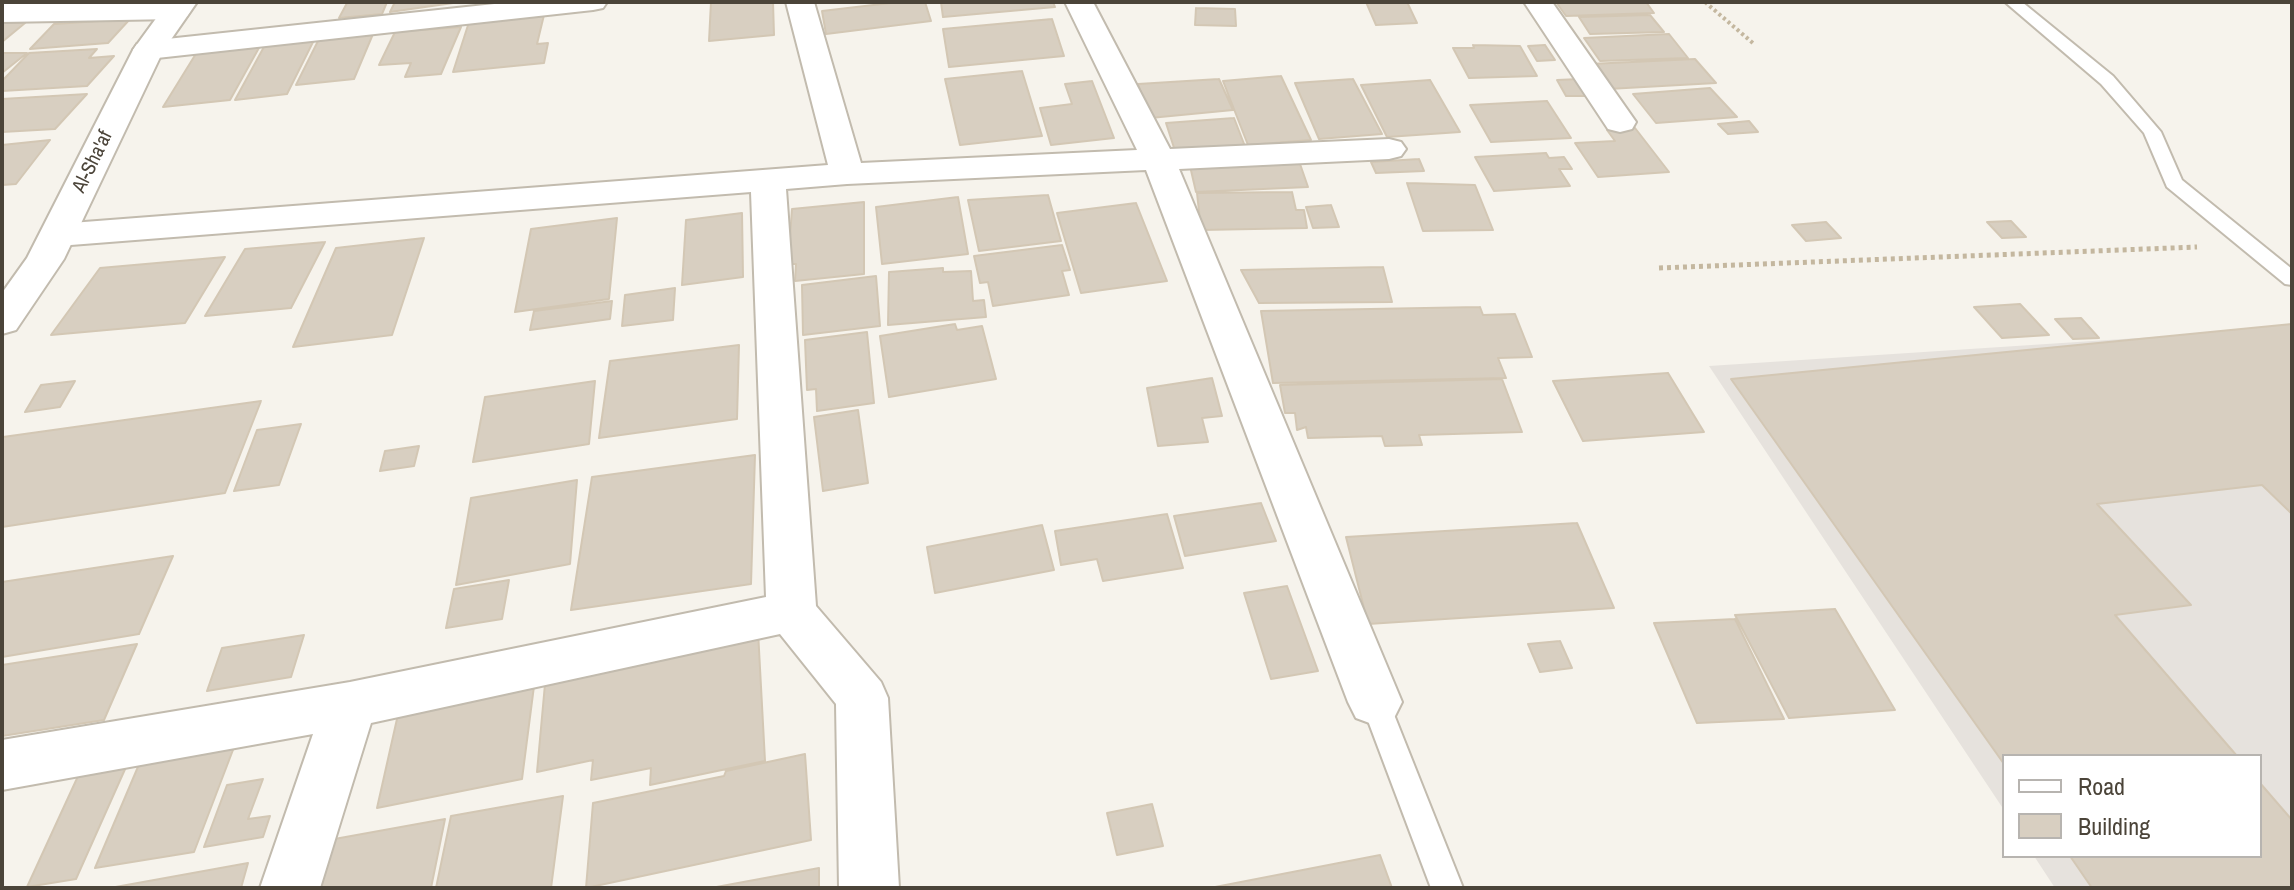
<!DOCTYPE html>
<style>
body{margin:0}
#map{position:relative;width:2294px;height:890px;overflow:hidden;background:#f6f3ec;font-family:"Archivo Narrow",sans-serif}
canvas{display:block}
.frame{position:absolute;inset:0;border:4px solid #4b4439;pointer-events:none}
.legend{position:absolute;left:2002px;top:754px;width:260px;height:104px;box-sizing:border-box;background:#fff;border:2px solid #b7b4b0;margin:0;padding:10px 14px;list-style:none;font-size:24px;color:#4b4439}
.legend li{display:flex;align-items:center;gap:16px;height:40px}
.legend b{width:40px;border:2px solid #b7b4b0}
</style>
<div id="map">
<canvas width="2294" height="890"></canvas>
<div class="frame"></div>
<ul class="legend">
<li><b style="height:10px;background:#fff"></b>Road</li>
<li><b style="height:22px;background:#d8cfc1"></b>Building</li>
</ul>
</div>
<script>
const ctx = document.querySelector('canvas').getContext('2d');
ctx.lineJoin = 'round';
function paint(path, color) { ctx.fillStyle = color; ctx.fill(path, 'evenodd'); }
const toPath = rows => new Path2D(rows.map(r => 'M' + r).join(''));
function trace(path, color, width, dash) { ctx.strokeStyle = color; ctx.lineWidth = width; ctx.lineCap = dash ? 'butt' : 'round'; ctx.setLineDash(dash || []); ctx.stroke(path); }
function write(font, color, halo, rows, align = 'center') {
  ctx.font = font + ' "Archivo Narrow",sans-serif'; ctx.lineWidth = 7; ctx.setLineDash([]); ctx.textBaseline = 'middle'; ctx.strokeStyle = halo; ctx.fillStyle = color; for (const [text, x, y, turn = 0] of rows) {
    ctx.save(); ctx.translate(x, y); ctx.rotate((+turn || 0) * Math.PI / 180); ctx.textAlign = isNaN(turn) ? turn : align; if (halo) ctx.strokeText(text, 0, 0); ctx.fillText(text, 0, 0); ctx.restore();
  }
}
paint(toPath([
 [2292,328,2292,884,2274,888,2055,888,2034,856,2260,856,2260,756,2004,756,2004,810,1709,366]
]), '#e6e2dd');
const building = toPath([
 [354,2,387,2,382,14,339,18,347,3,354,2],
 [395,2,460,2,390,12,395,2],
 [711,2,773,2,774,35,709,41,711,2],
 [899,2,925,2,931,21,826,34,822,11,899,2],
 [941,2,1053,2,1055,7,943,17,941,2],
 [1366,2,1407,2,1417,23,1376,25,1366,2],
 [1556,2,1646,2,1654,13,1566,16,1556,2],
 [1196,8,1235,9,1236,26,1195,25,1196,8],
 [544,15,537,44,548,43,544,63,453,72,469,22,544,15],
 [1650,15,1664,32,1590,34,1579,17,1650,15],
 [130,19,108,43,30,49,54,24,130,19],
 [1052,19,1064,56,949,67,943,29,1052,19],
 [2,23,25,23,2,42,2,23],
 [461,27,441,74,405,77,411,63,379,65,395,32,461,27],
 [373,34,354,79,296,85,319,39,373,34],
 [1669,34,1688,58,1600,61,1584,38,1669,34],
 [314,40,287,94,235,100,265,45,314,40],
 [1473,45,1520,46,1537,76,1469,78,1453,48,1474,48,1473,45],
 [1545,45,1555,60,1537,61,1528,46,1545,45],
 [260,46,230,100,163,107,197,52,260,46],
 [97,49,89,58,114,56,87,86,2,91,2,81,29,53,97,49],
 [2,53,27,53,2,73,2,53],
 [1695,59,1716,83,1608,89,1590,64,1695,59],
 [1022,71,1042,136,960,145,945,79,1022,71],
 [1281,76,1311,140,1248,145,1223,81,1281,76],
 [1219,79,1233,110,1150,118,1138,84,1219,79],
 [1353,79,1382,134,1319,139,1295,83,1353,79],
 [1580,79,1589,96,1566,96,1557,80,1580,79],
 [1430,80,1460,132,1387,137,1361,85,1430,80],
 [1092,81,1114,138,1051,145,1040,108,1072,104,1065,84,1092,81],
 [1710,88,1737,117,1656,123,1633,94,1710,88],
 [87,94,55,129,2,132,2,99,87,94],
 [1547,101,1571,138,1491,142,1470,105,1547,101],
 [1234,118,1246,149,1176,154,1166,123,1234,118],
 [1749,121,1758,132,1728,134,1718,124,1749,121],
 [1635,128,1669,172,1598,177,1575,143,1615,141,1607,130,1635,128],
 [50,140,16,184,2,185,2,145,50,140],
 [1546,153,1549,158,1564,157,1572,169,1559,169,1570,186,1494,191,1475,157,1546,153],
 [1419,159,1424,171,1376,173,1371,162,1419,159],
 [1299,161,1308,187,1196,192,1190,166,1299,161],
 [1407,183,1475,185,1493,230,1423,231,1407,183],
 [1292,192,1296,210,1304,210,1307,228,1201,230,1197,193,1292,192],
 [1048,195,1061,241,979,251,968,200,1048,195],
 [958,197,968,254,882,264,876,207,958,197],
 [864,202,864,274,795,281,796,264,788,264,792,209,864,202],
 [1136,203,1167,281,1081,293,1057,213,1136,203],
 [1331,205,1339,227,1313,228,1306,207,1331,205],
 [742,213,743,277,682,285,686,220,742,213],
 [617,218,609,299,515,312,531,229,617,218],
 [2011,221,2026,237,2002,238,1987,222,2011,221],
 [1826,222,1841,238,1806,241,1792,225,1826,222],
 [424,238,392,335,293,347,336,248,424,238],
 [325,242,291,308,205,316,245,249,325,242],
 [1062,245,1070,270,1062,271,1069,295,993,306,988,282,980,283,974,256,1062,245],
 [225,257,185,323,51,335,100,268,225,257],
 [1383,267,1392,302,1259,303,1241,270,1383,267],
 [943,268,943,272,971,271,973,301,984,300,986,317,888,325,889,272,943,268],
 [876,276,880,326,803,335,802,285,876,276],
 [675,288,673,320,622,326,625,295,675,288],
 [612,301,610,319,530,330,534,311,612,301],
 [2020,304,2049,335,2002,338,1974,307,2020,304],
 [1480,307,1483,315,1515,314,1532,357,1498,358,1506,378,1273,383,1261,311,1480,307],
 [2081,318,2099,338,2073,339,2055,319,2081,318],
 [955,324,957,330,982,326,996,379,889,397,880,336,955,324],
 [2292,324,2292,514,2262,485,2097,504,2191,605,2115,615,2237,756,2004,756,2004,764,1731,379,2292,324],
 [867,332,874,403,817,411,816,389,807,390,805,340,867,332],
 [739,345,737,419,599,438,610,361,739,345],
 [1668,373,1704,432,1583,441,1553,381,1668,373],
 [1212,378,1222,416,1202,418,1208,442,1158,446,1147,388,1212,378],
 [1502,379,1522,432,1419,435,1422,445,1385,446,1382,436,1308,438,1306,427,1297,430,1295,413,1285,413,1280,385,1502,379],
 [75,381,60,407,25,412,41,385,75,381],
 [595,381,589,444,473,462,485,397,595,381],
 [261,401,225,493,2,527,3,437,261,401],
 [858,410,868,483,823,491,814,417,858,410],
 [301,424,279,485,234,491,257,430,301,424],
 [419,446,414,466,380,471,385,451,419,446],
 [755,455,751,584,571,610,592,477,755,455],
 [577,480,570,564,456,585,471,498,577,480],
 [1261,503,1276,541,1185,556,1174,516,1261,503],
 [1167,514,1183,568,1103,581,1097,559,1061,565,1055,531,1167,514],
 [1577,523,1614,608,1368,624,1346,537,1577,523],
 [1042,525,1054,570,935,593,927,547,1042,525],
 [173,556,139,634,2,657,2,582,173,556],
 [509,580,502,619,446,628,454,589,509,580],
 [1287,586,1318,671,1271,679,1244,593,1287,586],
 [1835,609,1895,710,1789,718,1735,615,1835,609],
 [1735,619,1784,719,1697,723,1654,623,1735,619],
 [758,631,765,761,650,785,651,768,591,780,593,760,537,772,546,673,758,631],
 [304,635,291,677,207,691,222,648,304,635],
 [1560,641,1572,668,1540,672,1528,644,1560,641],
 [137,644,104,720,2,736,2,665,137,644],
 [534,686,522,779,377,808,399,710,534,686],
 [236,742,194,852,95,868,143,755,236,742],
 [805,754,811,840,586,888,593,803,724,776,726,771,805,754],
 [126,767,76,879,27,887,79,774,126,767],
 [263,779,248,819,270,816,263,837,204,847,227,785,263,779],
 [2260,783,2292,820,2292,888,2092,888,2070,856,2260,856,2260,783],
 [563,796,551,888,436,888,451,816,563,796],
 [1152,804,1163,846,1117,855,1107,813,1152,804],
 [445,819,431,888,316,888,329,840,445,819],
 [1380,855,1392,888,1210,888,1380,855],
 [248,863,241,888,110,888,248,863],
 [819,868,819,888,711,888,819,868]
]);
paint(building, '#d8cfc1');
trace(building, '#d3c7b4', 2);
const service = toPath([
 [2005,2,2022,2,2113,76,2161,132,2182,180,2292,269,2292,285,2285,284,2167,187,2144,133,2101,84,2005,2],
 [1375,690,1385,693,1389,702,1463,888,1431,888,1361,702,1365,693,1375,690]
]);
const minor = toPath([
 [143,2,179,2,191,10,187,16,177,19,2,22,2,4,143,2],
 [513,2,607,2,603,8,593,10,148,59,137,56,133,50,137,44,148,41,513,2],
 [786,2,814,2,861,163,1137,150,1065,2,1093,2,1170,149,1389,139,1401,142,1406,149,1401,156,1389,159,1179,169,1402,702,1394,718,1375,725,1356,718,1348,702,1146,170,847,184,786,189,816,606,881,682,888,698,899,888,839,888,836,704,780,634,371,723,320,888,260,888,313,734,2,790,2,740,350,682,766,597,751,192,58,246,45,243,40,235,45,227,58,224,828,165,786,2],
 [1524,2,1552,2,1636,122,1632,129,1620,132,1608,129,1524,2]
]);
const tertiary = toPath([
 [168,2,197,2,163,51,64,259,16,330,2,334,2,293,27,258,133,50,168,2]
]);
trace(service, '#c2bbae', 4);
trace(minor, '#c2bbae', 4);
trace(tertiary, '#c2bbae', 4);
trace(toPath([
 [1705,2,1754,44]
]), '#c4b79f', 4, [3, 3]);
trace(toPath([
 [1659,268,2197,247]
]), '#c4b79f', 5, [4, 4]);
paint(service, '#fff');
paint(minor, '#fff');
paint(tertiary, '#fff');
write('20px', '#4b4439', '#fff', [
 ["Al-Sha'af",93,162,-64]
]);
</script>
